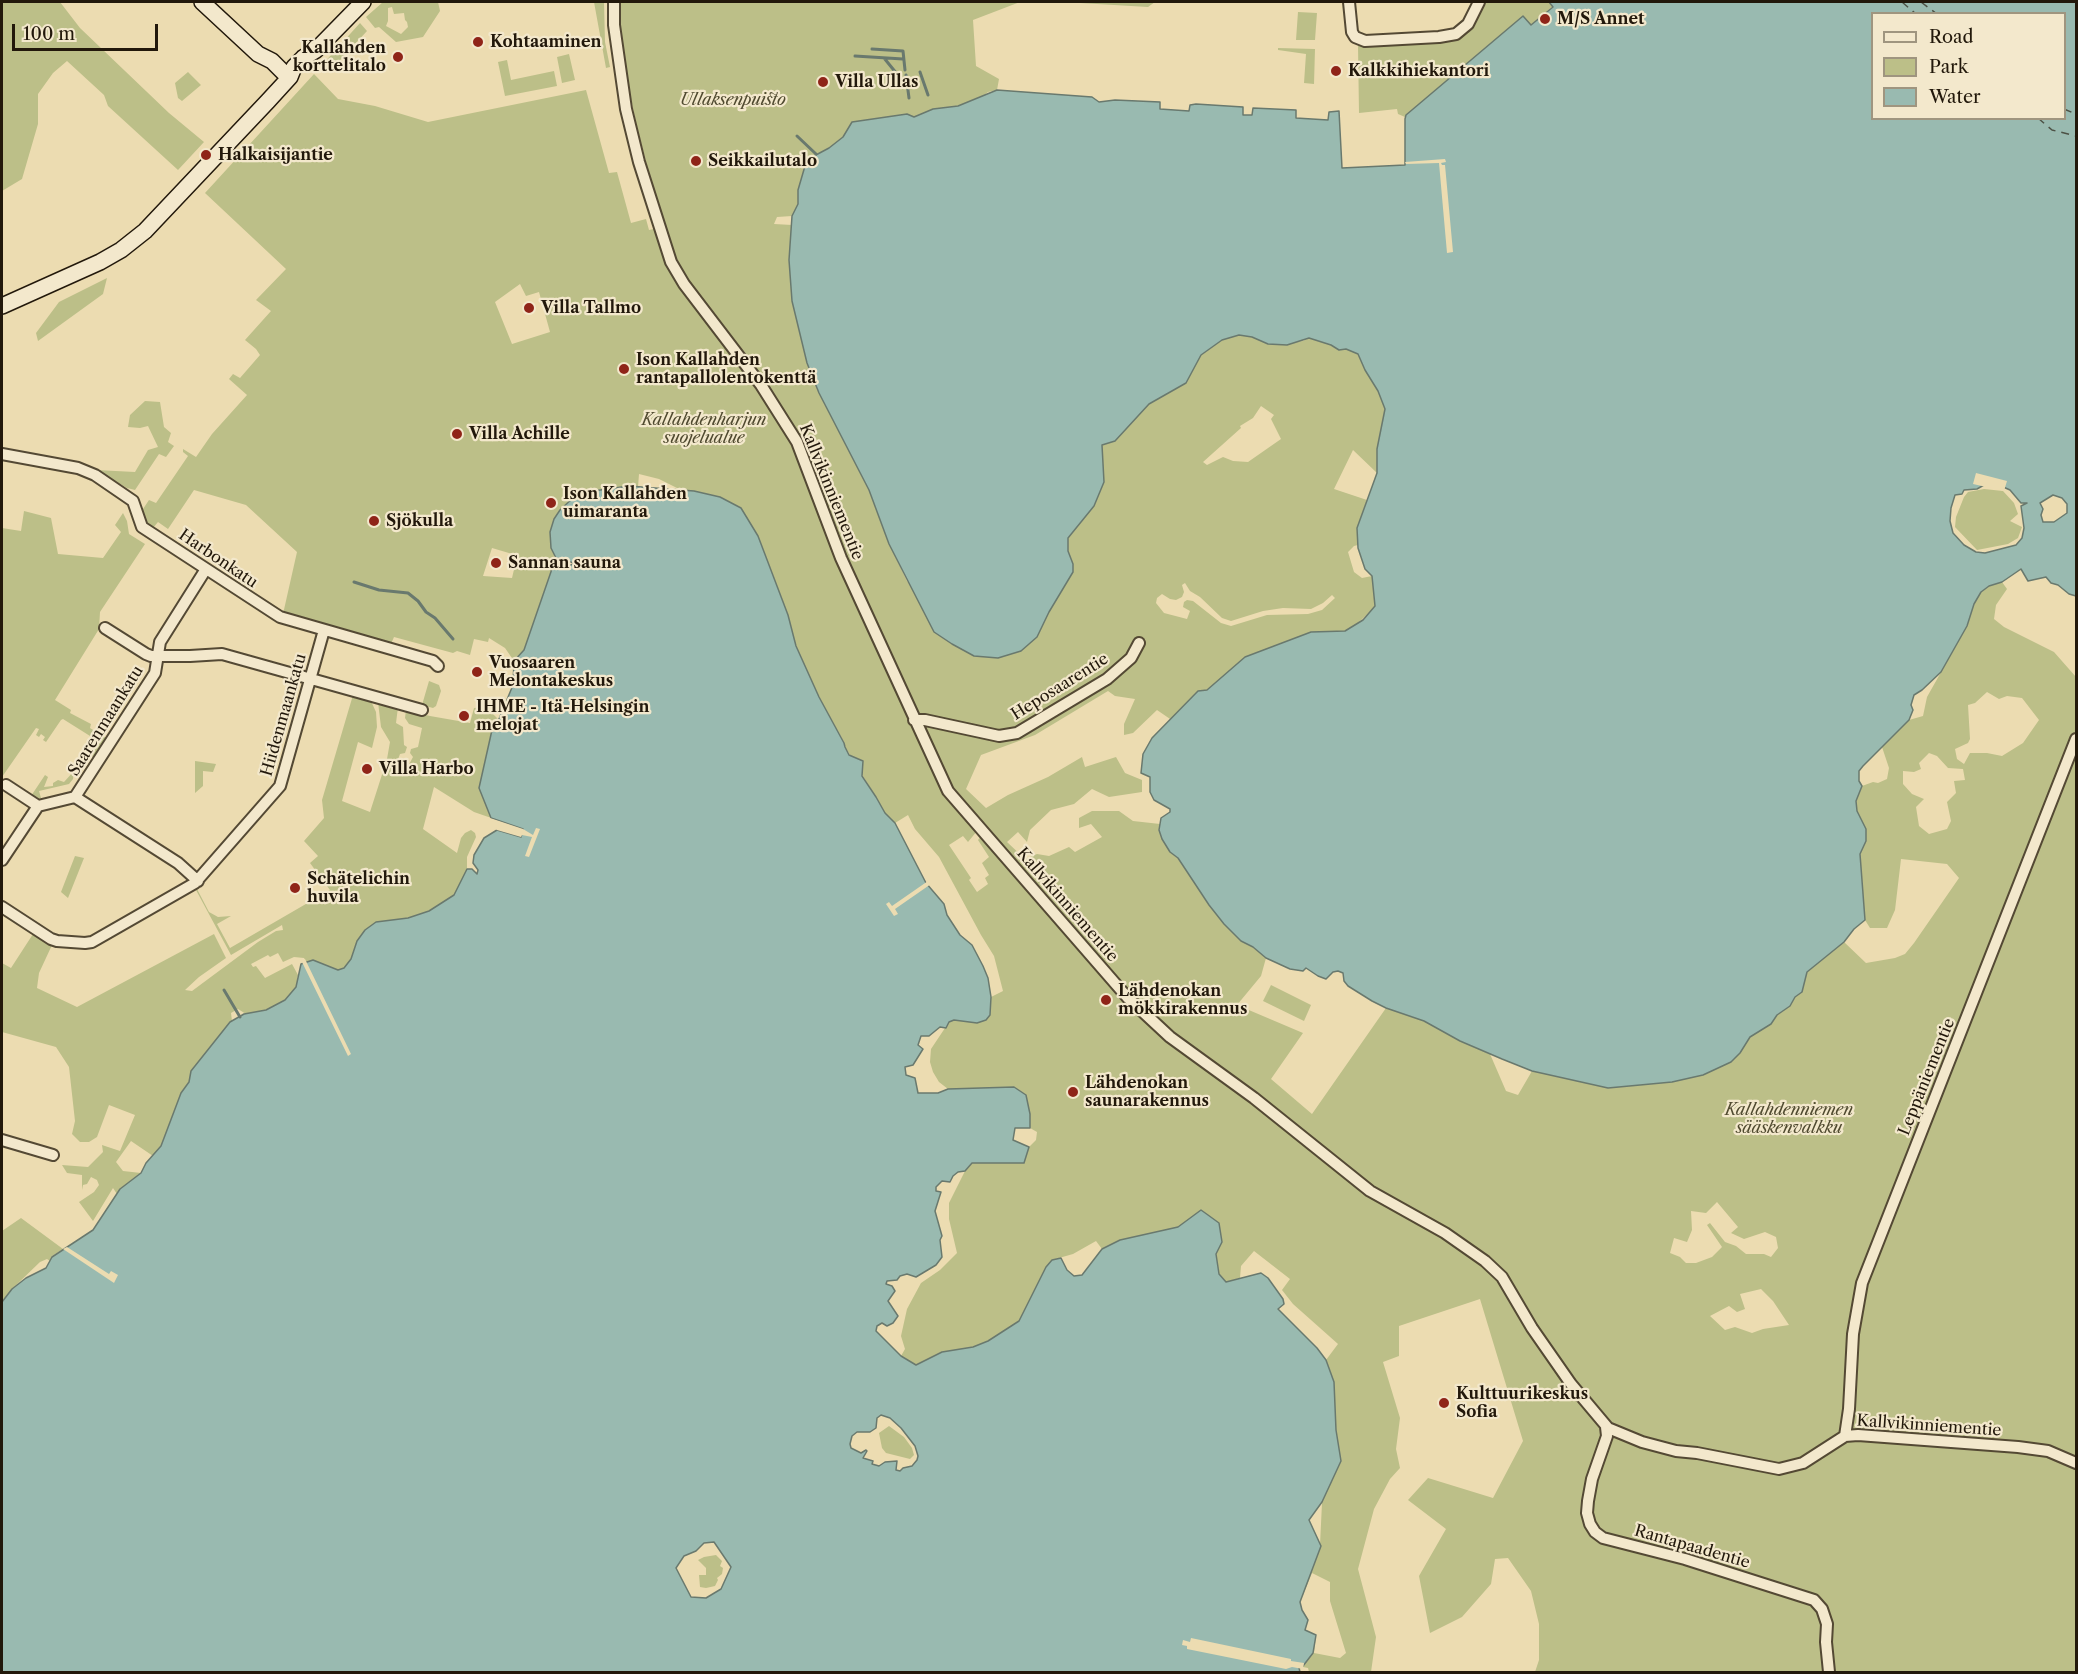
<!DOCTYPE html>
<meta charset="utf-8">
<style>
body{margin:0}
#map{position:relative;width:2078px;height:1674px;overflow:hidden;background:#ecdcb1;font-family:"Libre Caslon Text",serif}
canvas{display:block}
.frame{position:absolute;inset:0;border:3px solid #22180b;pointer-events:none}
.legend{position:absolute;left:1871px;top:12px;width:195px;height:108px;box-sizing:border-box;background:#f3e8cc;border:2px solid #9f957f;margin:0;padding:8px 10px;list-style:none;font-size:18px;color:#22180b}
.legend li{display:flex;align-items:center;gap:12px;height:30px}
.legend b{width:30px;border:2px solid #9f957f}
.scale{position:absolute;left:12px;top:24px;width:146px;height:27px;box-sizing:border-box;border:3px solid #22180b;border-top:0;padding-left:8px;font-size:18px;line-height:21px;white-space:nowrap;color:#22180b;-webkit-text-stroke:4px #f3e8cc;paint-order:stroke}
</style>
<div id="map">
<canvas width="2078" height="1674"></canvas>
<div class="frame"></div>
<ul class="legend">
<li><b style="height:8px;background:#f3e8cc"></b>Road</li>
<li><b style="height:16px;background:#bcbf88"></b>Park</li>
<li><b style="height:16px;background:#99bab0"></b>Water</li>
</ul>
<div class="scale">100 m</div>
</div>
<script>
const ctx = document.querySelector('canvas').getContext('2d');
ctx.lineJoin = 'round';
function paint(path, color) { ctx.fillStyle = color; ctx.fill(path, 'evenodd'); }
const toPath = rows => new Path2D(rows.map(r => 'M' + r).join(''));
function trace(path, color, width, dash) { ctx.strokeStyle = color; ctx.lineWidth = width; ctx.lineCap = dash ? 'butt' : 'round'; ctx.setLineDash(dash || []); ctx.stroke(path); }
function write(font, color, halo, rows, align = 'center') {
  ctx.font = font + ' "Libre Caslon Text",serif'; ctx.lineWidth = 4.5; ctx.setLineDash([]); ctx.textBaseline = 'middle'; ctx.strokeStyle = halo; ctx.fillStyle = color; for (const [text, x, y, turn = 0] of rows) {
    ctx.save(); ctx.translate(x, y); ctx.rotate((+turn || 0) * Math.PI / 180); ctx.textAlign = isNaN(turn) ? turn : align; if (halo) ctx.strokeText(text, 0, 0); ctx.fillText(text, 0, 0); ctx.restore();
  }
}
paint(toPath([
 [2,2,60,2,80,28,169,113,204,142,178,170,108,106,104,95,67,61,53,73,38,94,38,124,22,179,2,191],
 [383,2,438,2,440,11,423,37,396,42,379,27,375,28,366,17],
 [392,7,394,14,404,13,405,20,407,22,408,27,401,34,386,26,388,21,388,8],
 [594,2,604,2,605,42,610,67,606,68],
 [619,2,1020,2,973,20,976,66,999,79,997,90,988,92,977,101,914,117,814,156,800,214,792,216,777,217,774,224,792,225,789,260,792,301,807,362,819,393,869,490,889,544,907,581,998,658,1021,651,1068,538,1094,506,1102,445,1149,404,1186,383,1201,355,1222,340,1239,335,1252,337,1268,344,1303,341,1309,338,1331,345,1339,350,1346,349,1358,354,1365,370,1378,391,1385,409,1377,449,1377,473,1353,450,1334,489,1367,500,1357,528,1358,545,1354,546,1348,552,1354,572,1362,578,1372,576,1376,606,1358,623,1351,636,1173,721,1157,710,1133,733,1124,735,1124,724,1135,699,1115,696,1108,691,1035,735,981,755,966,789,986,808,1008,795,1048,777,1082,757,1085,767,1116,757,1125,773,1142,780,1142,792,1109,797,1092,789,1074,804,1051,810,1030,830,1027,842,1018,832,1007,842,1025,859,1037,854,1049,856,1069,847,1075,852,1102,837,1091,824,1079,828,1079,818,1092,811,1119,811,1133,821,1160,824,1159,830,1170,852,1178,858,1209,905,1241,941,1253,947,1266,958,1261,976,1237,1005,1303,1033,1271,1079,1312,1114,1386,1008,1424,1021,1460,1041,1490,1054,1506,1091,1518,1095,1532,1071,1608,1088,1672,1082,1703,1075,1729,1062,1753,1032,1790,1006,1795,997,1802,992,1807,972,1844,942,1866,963,1895,958,1905,954,1914,943,1959,878,1947,864,1901,859,1895,910,1887,928,1870,928,1865,920,1860,854,1866,841,1866,829,1857,811,1856,801,1862,786,1873,782,1878,783,1887,779,1889,768,1882,747,1909,720,1923,716,1927,697,1967,626,1974,604,1981,592,1989,586,2002,582,2007,589,1996,605,1994,619,2004,627,2054,652,2076,677,2076,1672,1535,1672,1539,1660,1539,1624,1531,1591,1508,1558,1495,1559,1491,1584,1462,1617,1430,1633,1419,1576,1446,1529,1408,1500,1428,1478,1493,1498,1523,1441,1480,1299,1399,1326,1399,1356,1383,1362,1400,1418,1396,1449,1400,1468,1390,1479,1374,1509,1358,1569,1376,1637,1371,1672,1309,1672,1308,1668,1303,1667,1278,1561,1322,1502,1331,1482,1331,1373,1326,1360,1338,1344,1293,1304,1282,1290,1290,1279,1254,1251,1241,1266,1240,1278,1226,1282,1219,1274,1216,1254,1103,1259,1102,1249,1096,1241,1073,1254,1052,1260,1019,1321,988,1341,973,1347,942,1352,916,1365,901,1356,905,1349,901,1336,907,1309,921,1283,940,1270,957,1253,949,1219,949,1203,965,1171,972,1163,1024,1163,1029,1147,1036,1140,1037,1132,1030,1128,1015,1128,959,1089,948,1089,939,1082,933,1072,930,1062,931,1049,949,1022,954,1020,977,1023,990,1015,991,997,1003,991,994,956,981,935,939,857,915,829,908,815,895,823,884,813,876,797,845,747,844,742,819,697,796,646,788,615,758,536,720,497,681,490,659,479,639,474,638,487,609,489,550,532,551,547,556,558,551,558,554,563,524,650,514,661,505,648,489,638,488,642,474,639,470,655,457,651,453,653,394,637,391,644,283,614,297,552,246,505,194,490,168,529,158,522,153,528,145,523,141,512,149,500,156,503,188,456,183,452,183,449,196,457,212,434,247,395,229,379,233,374,240,378,260,355,256,349,245,340,271,311,256,300,286,269,205,193,314,74,338,99,375,106,428,122,586,90,609,173,617,172,631,223,646,219,649,230,663,227,637,127,623,61,620,34],
 [520,284,526,296,539,292,550,332,512,344,495,302],
 [1261,406,1274,415,1271,419,1281,439,1248,462,1233,461,1223,457,1207,465,1203,462,1241,428,1240,426,1253,418],
 [492,548,519,556,516,561,512,578,483,576],
 [1185,583,1190,591,1200,597,1222,618,1231,621,1263,611,1283,608,1311,609,1323,603,1332,595,1335,598,1322,610,1308,614,1267,615,1231,626,1221,623,1193,601,1187,600,1184,602,1183,607,1190,611,1187,619,1164,613,1156,603,1157,598,1162,594,1170,599,1176,600,1182,597,1184,592,1182,585],
 [1987,692,1999,699,2007,696,2022,698,2039,720,2023,743,2002,756,1987,753,1970,753,1964,764,1957,759,1955,749,1968,743,1970,739,1968,705,1975,703],
 [1929,753,1937,756,1948,768,1963,769,1965,780,1954,781,1956,793,1947,802,1951,821,1947,829,1929,834,1919,826,1916,807,1924,799,1912,794,1903,784,1903,771,1914,772,1921,769,1919,763],
 [977,831,982,835,978,840,989,857,982,863,989,875,985,878,988,884,977,892,969,880,971,878,949,845,963,836,968,842],
 [1717,1202,1738,1227,1731,1233,1744,1239,1765,1232,1776,1237,1778,1248,1771,1257,1764,1254,1746,1254,1736,1246,1725,1242,1710,1223,1707,1225,1722,1247,1712,1257,1696,1263,1686,1263,1680,1257,1670,1253,1674,1238,1687,1242,1692,1230,1691,1211,1706,1213],
 [1761,1289,1773,1301,1789,1325,1763,1329,1752,1333,1735,1327,1725,1330,1710,1316,1729,1306,1737,1312,1745,1309,1740,1294],
 [1321,1503,1322,1503,1320,1545,1309,1520],
 [1312,1573,1330,1582,1330,1601,1346,1653,1340,1658,1314,1653,1316,1635,1305,1630,1308,1620,1302,1610,1300,1602],
 [1063,2,1155,2,1148,7],
 [1484,2,1549,2,1553,6,1530,26,1522,17,1405,117,1398,114,1397,109,1359,113,1358,46,1448,42,1457,39,1472,26],
 [1298,12,1317,13,1315,40,1296,40],
 [360,23,367,31,329,72,322,65],
 [1278,48,1315,49,1314,84,1304,83,1306,54,1278,50],
 [569,54,575,80,562,83,557,57],
 [507,60,511,80,554,71,557,86,505,96,498,62],
 [188,72,201,85,182,101,178,98,175,83],
 [107,278,103,294,38,341,36,333,59,302],
 [145,401,160,402,164,427,171,433,168,442,174,446,166,457,159,454,135,490,127,488,96,470,135,472,148,450,158,447,148,426,140,428,128,427,130,415],
 [1984,489,2003,491,2014,503,2018,514,2010,521,2022,527,2018,538,2008,544,1977,550,1955,527,1956,517,1964,497,1968,492],
 [24,511,51,518,58,554,103,558,121,532,115,525,123,513,127,521,129,534,145,544,100,612,99,629,55,700,71,710,70,713,91,724,90,728,106,738,95,758,89,755,98,741,63,719,61,720,46,742,43,740,45,737,41,734,39,737,36,735,39,729,36,728,2,777,2,528,21,531],
 [429,681,439,685,441,691,436,706,433,708,422,705],
 [353,695,370,699,376,712,377,727,372,748,358,742,342,801,370,812,387,759,390,742,381,727,378,702,398,707,396,723,403,727,404,745,407,747,405,753,400,754,397,762,406,770,413,757,410,753,411,749,418,747,422,728,409,724,405,718,406,710,430,716,470,723,474,708,482,707,489,710,499,720,523,829,474,812,434,787,423,829,457,853,461,838,465,833,471,830,475,833,476,837,467,857,467,869,472,869,477,874,478,936,314,978,304,958,294,957,283,962,278,953,270,957,268,955,251,964,253,967,256,966,265,978,292,964,298,975,296,987,285,1000,266,1010,246,1014,238,1009,231,1013,232,1021,181,1093,161,1146,153,1156,131,1141,116,1162,123,1171,141,1173,117,1194,113,1188,93,1221,79,1202,94,1192,99,1185,97,1180,91,1177,87,1184,83,1185,82,1190,82,1175,67,1173,62,1165,88,1167,103,1152,102,1145,120,1151,135,1115,109,1105,97,1137,89,1142,80,1142,72,1134,75,1121,69,1067,56,1047,2,1032,2,963,11,968,33,934,52,945,39,973,37,988,77,1007,214,934,226,958,199,977,185,990,192,991,258,942,276,931,283,930,282,925,231,955,196,890,197,889,209,912,218,917,231,916,217,924,230,948,330,890,310,863,318,856,304,841,324,818,322,800],
 [195,761,216,764,213,772,203,771,203,786,195,793],
 [74,771,73,779,69,784,39,791,41,798,35,800,31,796,45,775,48,777,44,787,53,786,53,783,58,780,64,782],
 [75,856,84,858,68,898,61,892],
 [1271,985,1311,1005,1304,1021,1263,1001],
 [21,1218,63,1249,52,1256,50,1261,47,1259,40,1262,12,1289,2,1302,2,1231],
 [889,1426,904,1437,912,1448,914,1455,910,1459,886,1453,882,1448,879,1433],
 [716,1555,722,1561,720,1566,723,1568,722,1574,717,1578,718,1580,715,1586,706,1588,700,1587,699,1575,706,1575,706,1568,698,1560,704,1557]
]), '#bcbf88');
const water = toPath([
 [1549,2,2076,2,2076,596,2069,594,2058,585,2051,583,2046,577,2028,581,2021,569,2002,582,1989,586,1981,592,1974,604,1967,626,1941,672,1922,690,1914,695,1911,705,1913,710,1909,720,1863,766,1859,771,1859,781,1862,786,1856,801,1857,811,1866,829,1866,841,1860,854,1865,920,1854,929,1844,942,1807,972,1802,992,1795,997,1790,1006,1777,1015,1771,1024,1750,1037,1740,1053,1731,1062,1703,1075,1672,1082,1608,1088,1532,1071,1502,1059,1460,1041,1424,1021,1386,1008,1372,1001,1348,986,1344,981,1343,973,1338,971,1333,972,1326,979,1318,976,1306,968,1303,971,1290,969,1266,958,1253,947,1241,941,1224,924,1209,905,1178,858,1170,852,1162,839,1159,830,1161,818,1170,812,1170,809,1154,800,1150,792,1150,777,1141,773,1143,754,1152,738,1198,691,1207,690,1245,657,1311,632,1345,631,1363,620,1375,606,1372,576,1365,569,1358,548,1357,528,1377,473,1377,449,1385,409,1378,391,1365,370,1358,354,1346,349,1339,350,1331,345,1309,338,1287,345,1268,344,1252,337,1239,335,1222,340,1201,355,1186,383,1149,404,1115,441,1102,445,1104,482,1094,506,1068,538,1068,551,1073,564,1073,572,1049,612,1037,637,1021,651,998,658,974,656,952,644,934,632,889,544,869,490,819,393,807,363,792,301,789,260,792,216,798,204,798,190,805,166,814,156,829,148,843,137,852,122,907,114,914,117,933,109,958,106,997,90,1092,97,1099,102,1115,100,1160,102,1160,109,1189,111,1190,105,1196,104,1243,107,1243,115,1252,115,1253,108,1296,110,1296,118,1328,120,1329,112,1339,111,1342,168,1405,165,1405,119,1406,115,1523,16,1531,25,1553,7,1549,2],
 [1872,14,2064,14,2064,118,1872,118,1872,14],
 [1984,485,2001,486,2010,490,2021,503,2027,503,2021,506,2024,528,2022,538,2016,545,1985,553,1976,552,1964,545,1953,533,1950,521,1951,508,1955,495,1962,494,1964,490,1977,489,1984,485],
 [2053,495,2062,498,2067,504,2067,513,2054,522,2043,522,2041,515,2043,509,2040,503,2053,495],
 [629,486,694,491,720,497,741,508,758,536,788,615,796,646,819,697,844,743,845,747,849,755,863,761,862,776,876,797,885,813,895,823,926,883,944,904,947,915,960,935,972,945,983,966,988,978,991,997,990,1015,986,1020,977,1023,954,1020,949,1022,946,1028,940,1027,929,1036,921,1036,918,1045,923,1049,913,1065,905,1067,906,1075,915,1078,918,1093,938,1093,948,1089,1014,1087,1026,1095,1030,1114,1030,1128,1015,1128,1013,1140,1029,1147,1024,1163,972,1163,965,1171,958,1172,953,1176,950,1182,942,1181,936,1187,936,1191,941,1192,935,1211,942,1236,940,1240,942,1257,936,1265,916,1277,907,1274,900,1276,897,1280,887,1281,886,1284,892,1286,895,1291,888,1301,898,1316,893,1323,887,1326,882,1323,877,1326,876,1331,901,1356,916,1365,942,1352,973,1347,988,1341,1019,1321,1046,1267,1052,1260,1061,1258,1067,1270,1074,1276,1082,1275,1102,1249,1120,1240,1178,1227,1201,1210,1208,1215,1219,1223,1222,1242,1216,1254,1219,1274,1226,1282,1261,1273,1268,1278,1283,1299,1284,1304,1278,1309,1317,1348,1326,1360,1334,1382,1336,1430,1341,1461,1322,1502,1309,1520,1321,1546,1300,1602,1302,1610,1308,1620,1305,1630,1316,1635,1313,1653,1303,1666,1299,1668,1300,1672,2,1672,2,1302,12,1289,26,1278,46,1268,52,1257,93,1230,120,1189,141,1173,146,1163,161,1146,181,1093,189,1082,191,1071,230,1022,244,1014,266,1010,285,1000,296,987,301,964,313,960,338,970,344,968,351,959,357,941,365,930,376,922,408,918,429,911,454,895,467,869,472,869,477,874,478,870,473,863,474,855,484,838,497,830,521,837,523,829,491,818,479,788,492,730,499,719,513,685,514,661,524,650,554,563,571,565,574,563,556,558,551,548,550,532,554,519,560,510,574,497,586,492,629,486],
 [881,1415,890,1418,901,1428,915,1446,918,1456,917,1460,912,1466,903,1468,900,1471,896,1470,897,1461,885,1462,879,1466,872,1464,873,1461,863,1458,867,1451,866,1450,861,1453,851,1448,850,1444,852,1436,857,1432,870,1432,876,1428,877,1418,881,1415],
 [714,1542,731,1567,721,1589,706,1598,691,1597,676,1568,684,1556,696,1551,704,1543,714,1542]
]);
paint(water, '#99bab0');
trace(water, '#69796e', 1.5);
paint(toPath([
 [1445,159,1446,162,1441,163,1442,165,1445,165,1453,252,1447,253,1439,163,1406,164,1405,162],
 [1976,473,2007,481,2004,491,1973,484],
 [487,817,523,829,533,835,536,828,540,829,529,857,525,856,532,837,522,835,521,837,497,830,494,828,497,827,519,834,519,831,490,821],
 [928,881,931,884,895,909,898,914,894,916,886,904,889,902,892,906],
 [305,959,351,1054,348,1056,301,960],
 [67,1247,109,1274,111,1271,118,1275,114,1283,63,1249],
 [1191,1638,1291,1659,1291,1661,1304,1663,1303,1669,1292,1667,1286,1669,1187,1649,1187,1646,1182,1645,1183,1640,1190,1642]
]), '#ecdcb1');
trace(toPath([
 [872,49,903,51,905,70],
 [855,56,903,59],
 [884,58,897,74],
 [920,72,928,95],
 [906,75,909,98],
 [900,77,907,85],
 [797,136,816,154],
 [354,582,379,590,408,593,418,601,426,612,435,618,453,639],
 [224,990,240,1017]
]), '#69796e', 3);
trace(toPath([
 [1902,2,1916,14],
 [1921,2,1937,14],
 [2064,109,2076,114],
 [2038,118,2052,130,2076,136]
]), '#4c5145', 1.5, [8, 6]);
const street = toPath([
 [614,2,614,25,626,109,639,162,671,262,684,284,761,385,797,442,841,558,948,791,1127,997,1170,1037,1254,1098,1370,1191,1445,1233,1485,1261,1502,1277,1532,1328,1571,1384,1608,1428,1642,1442,1676,1451,1697,1453,1779,1469,1803,1463,1845,1436,1858,1435,2018,1447,2048,1451,2076,1463],
 [1349,2,1352,32,1355,37,1365,41,1439,37,1456,34,1468,24,1479,2],
 [2,454,78,468,95,475,133,501,142,527,280,617,433,661,438,666],
 [105,628,146,654,151,656,190,656,222,654,422,710],
 [914,720,925,720,999,736,1017,733,1107,679,1131,658,1139,643],
 [6,785,38,806],
 [75,797,178,863,198,881],
 [2,860,38,806,75,797,155,673,160,642,206,569],
 [2,907,51,939,57,941,85,943,92,942,195,883,280,786,324,630],
 [2,1140,53,1155],
 [1606,1427,1607,1436,1592,1479,1588,1501,1587,1513,1590,1524,1595,1532,1603,1538,1685,1559,1814,1600,1822,1609,1827,1624,1826,1642,1829,1672],
 [1845,1436,1849,1409,1853,1334,1862,1283,2076,739]
]);
const secondary = toPath([
 [202,2,258,54,272,61,289,78],
 [2,306,100,262,121,250,145,231,268,101,290,77,294,67,303,58,316,50,363,2]
]);
trace(street, '#544934', 14);
trace(secondary, '#22180b', 18);
trace(street, '#f3e8cc', 10);
trace(secondary, '#f3e8cc', 15);
for (const [x, y, r, color] of [
 [1545,19,6,"#8f2418"],
 [478,42,6,"#8f2418"],
 [398,57,6,"#8f2418"],
 [1336,71,6,"#8f2418"],
 [823,82,6,"#8f2418"],
 [206,155,6,"#8f2418"],
 [696,161,6,"#8f2418"],
 [529,308,6,"#8f2418"],
 [624,369,6,"#8f2418"],
 [457,434,6,"#8f2418"],
 [551,503,6,"#8f2418"],
 [374,521,6,"#8f2418"],
 [496,563,6,"#8f2418"],
 [477,672,6,"#8f2418"],
 [464,716,6,"#8f2418"],
 [367,769,6,"#8f2418"],
 [295,888,6,"#8f2418"],
 [1106,1000,6,"#8f2418"],
 [1073,1092,6,"#8f2418"],
 [1444,1403,6,"#8f2418"]
]) { const dot = new Path2D(); dot.arc(x, y, r, 0, 2 * Math.PI); ctx.fillStyle = color; ctx.fill(dot); trace(dot, '#f3e8cc', 2); }
write('bold 16px', '#22180b', '#f3e8cc', [
 ["M/S Annet",1557,19],
 ["Kohtaaminen",490,42],
 ["Kallahden",386,48,"right"],
 ["korttelitalo",386,66,"right"],
 ["Kalkkihiekantori",1348,71],
 ["Villa Ullas",835,82],
 ["Halkaisijantie",218,155],
 ["Seikkailutalo",708,161],
 ["Villa Tallmo",541,308],
 ["Ison Kallahden",636,360],
 ["rantapallolentokenttä",636,378],
 ["Villa Achille",469,434],
 ["Ison Kallahden",563,494],
 ["uimaranta",563,512],
 ["Sjökulla",386,521],
 ["Sannan sauna",508,563],
 ["Vuosaaren",489,663],
 ["Melontakeskus",489,681],
 ["IHME - Itä-Helsingin",476,707],
 ["melojat",476,725],
 ["Villa Harbo",379,769],
 ["Schätelichin",307,879],
 ["huvila",307,897],
 ["Lähdenokan",1118,991],
 ["mökkirakennus",1118,1009],
 ["Lähdenokan",1085,1083],
 ["saunarakennus",1085,1101],
 ["Kulttuurikeskus",1456,1394],
 ["Sofia",1456,1412]
], 'left');
write('italic 16px', '#504a30', '#f3e8cc', [
 ["Ullaksenpuisto",733,100],
 ["Kallahdenharjun",704,420],
 ["suojelualue",704,438],
 ["Kallahdenniemen",1789,1110],
 ["sääskenvalkku",1789,1128]
]);
write('16px', '#22180b', '#f3e8cc', [
 ["Kallvikinniementie",831,492,68],
 ["Harbonkatu",218,559,34],
 ["Heposaarentie",1060,687,-32],
 ["Hiidenmaankatu",284,715,-74],
 ["Saarenmaankatu",106,721,-58],
 ["Kallvikinniementie",1067,905,49],
 ["Leppäniementie",1927,1077,-68],
 ["Kallvikinniementie",1929,1426,4],
 ["Rantapaadentie",1692,1547,16]
]);
</script>
